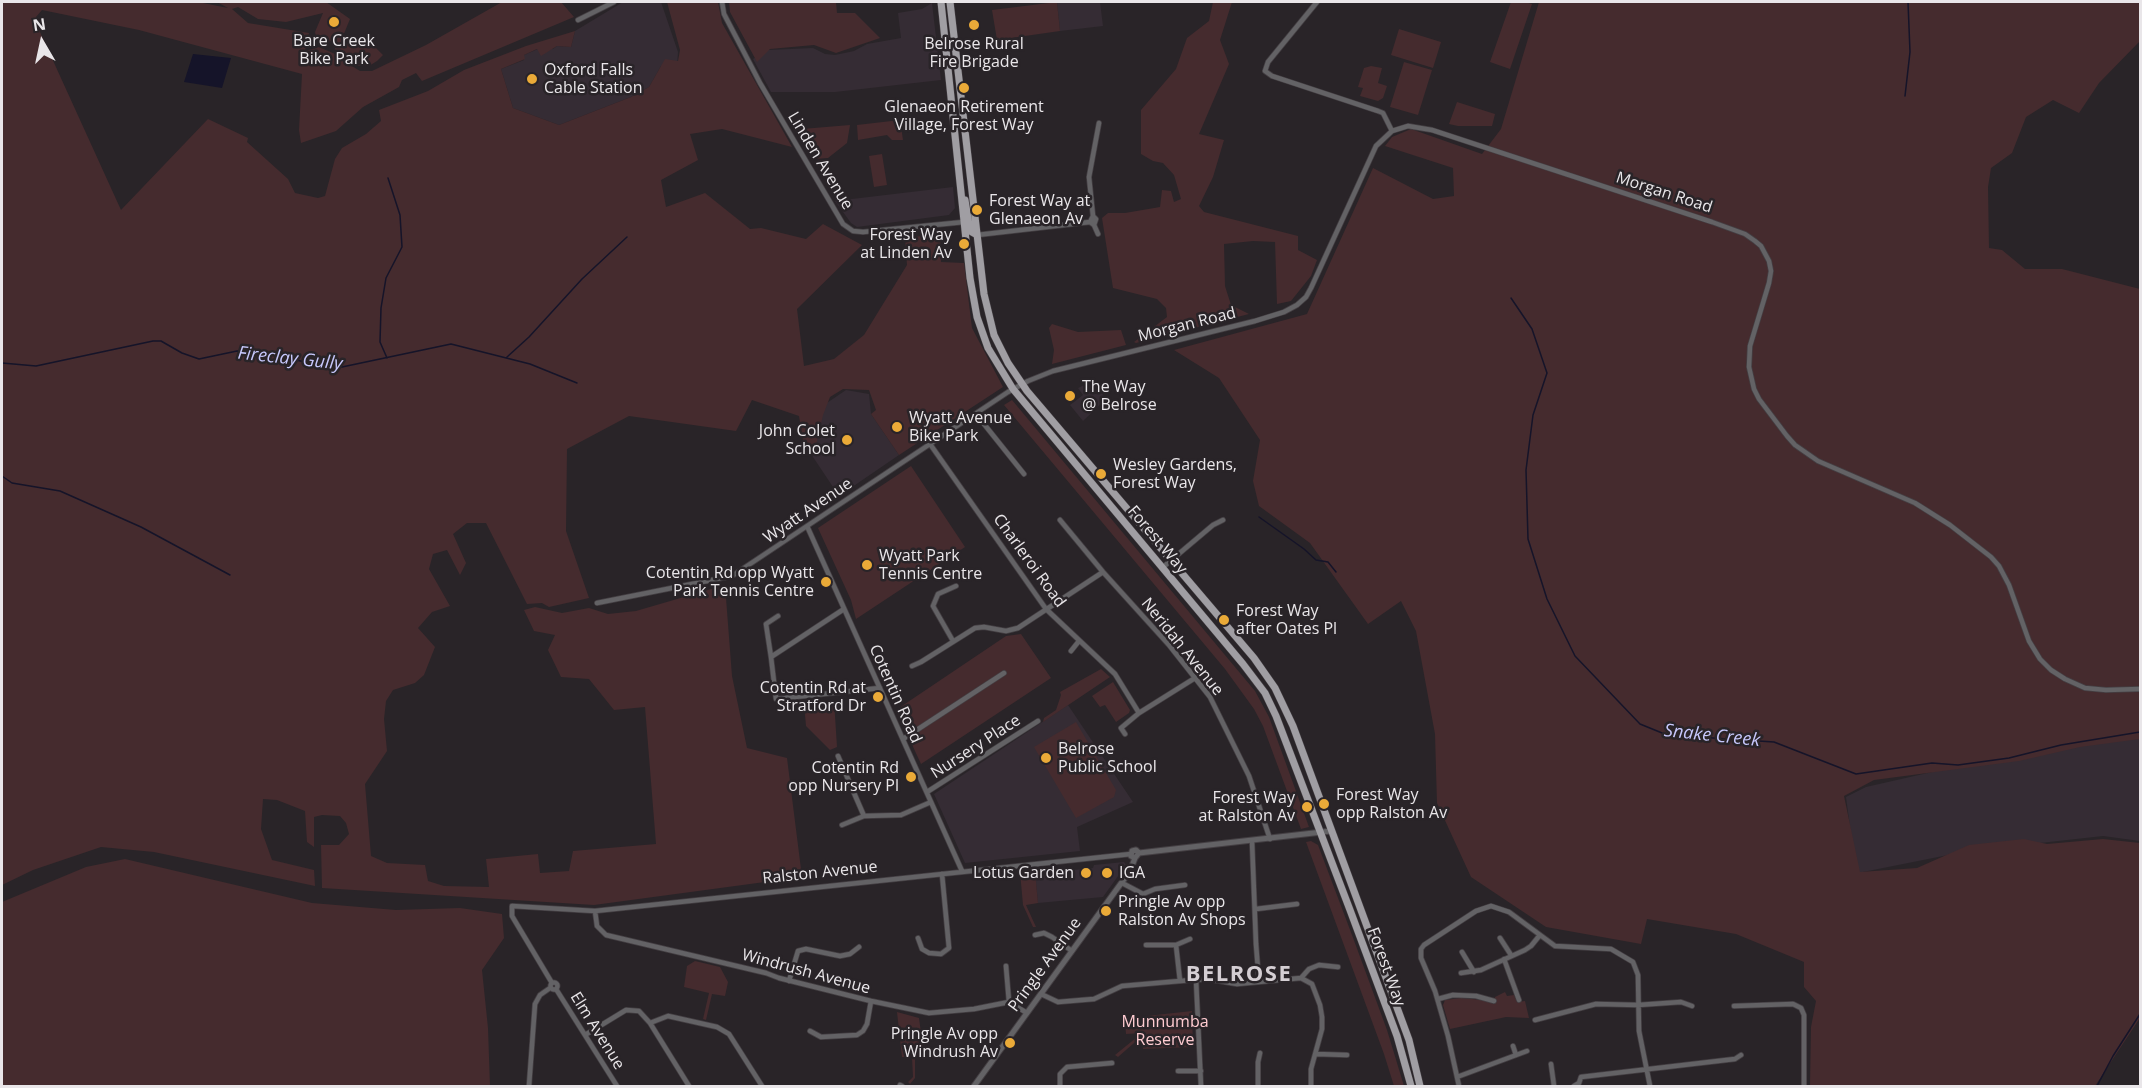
<!DOCTYPE html>
<style>
body{margin:0}
#map{position:relative;width:2142px;height:1088px;overflow:hidden;background:#292428;font-family:"Open Sans",sans-serif}
canvas{display:block}
.frame{position:absolute;inset:0;border:3px solid #e9e6e9;pointer-events:none}
.north{position:absolute;left:12px;top:12px;width:60px;height:60px;-webkit-text-stroke:4px #292428;paint-order:stroke;rotate:351deg;font-size:16px;font-weight:700;line-height:24px;text-align:center;color:#e9e6e9}
.north::after{content:'';display:block;margin:auto;width:21px;height:27px;background:#e9e6e9;clip-path:polygon(50% 0,100% 100%,50% 72%,0 100%)}
</style>
<div id="map">
<canvas width="2142" height="1088"></canvas>
<div class="frame"></div>
<div class="north">N</div>
</div>
<script>
const ctx = document.querySelector('canvas').getContext('2d');
ctx.lineJoin = 'round';
function paint(path, color) { ctx.fillStyle = color; ctx.fill(path, 'evenodd'); }
const toPath = rows => new Path2D(rows.map(r => 'M' + r).join(''));
function trace(path, color, width, dash) { ctx.strokeStyle = color; ctx.lineWidth = width; ctx.lineCap = dash ? 'butt' : 'round'; ctx.setLineDash(dash || []); ctx.stroke(path); }
function write(font, color, halo, rows, align = 'center') {
  ctx.font = font + ' "Open Sans",sans-serif'; ctx.lineWidth = 5; ctx.setLineDash([]); ctx.textBaseline = 'middle'; ctx.strokeStyle = halo; ctx.fillStyle = color; for (const [text, x, y, turn = 0] of rows) {
    ctx.save(); ctx.translate(x, y); ctx.rotate((+turn || 0) * Math.PI / 180); ctx.textAlign = isNaN(turn) ? turn : align; if (halo) ctx.strokeText(text, 0, 0); ctx.fillText(text, 0, 0); ctx.restore();
  }
}
paint(toPath([
 [623,2,661,2,678,52,677,66,661,66,649,87,631,97,559,125,513,108,501,69,524,60,524,55,538,49,553,49,557,46,571,47,575,31],
 [1057,2,1100,2,1103,26,1060,31],
 [932,3,941,80,835,92,771,92,753,59,768,50,813,48,825,54,835,55,854,51,867,44,901,38,898,13,922,9],
 [953,187,955,208,949,215,857,227,851,223,835,201],
 [1091,382,1104,396,1104,401,1083,421,1070,405,1083,395,1078,388],
 [846,390,869,394,871,414,899,455,839,496,807,448,815,411],
 [1068,705,1133,802,1077,827,1080,851,965,863,934,794],
 [2140,737,2140,841,2103,836,1968,851,1858,873,1854,857,1846,797,1866,787,1998,757],
 [1124,862,1126,865,1103,897,1038,903,1035,874,1093,868,1094,865]
]), '#352c34');
paint(toPath([
 [2,2,198,2,228,8,217,2,326,2,350,19,343,36,376,48,383,55,377,61,369,66,352,66,360,71,372,71,426,45,502,2,561,2,574,17,422,81,416,73,402,80,399,87,363,107,336,131,301,143,299,130,302,74,139,30,42,10,36,17,40,32,121,210,208,119,248,138,247,142,288,179,295,193,318,198,325,196,335,159,342,148,366,134,381,121,379,110,428,91,464,70,526,46,575,31,571,47,557,46,541,56,537,49,524,55,525,59,501,69,513,108,559,125,631,97,649,87,665,59,678,61,680,50,667,2,718,2,722,23,792,147,722,129,690,134,698,160,661,180,666,207,705,193,750,229,761,228,806,239,823,224,862,245,797,309,804,366,834,359,864,335,907,265,905,238,940,234,941,262,964,263,972,328,1003,387,899,455,871,414,876,410,869,390,843,389,830,397,823,415,814,454,805,453,799,416,752,400,736,431,629,416,567,449,566,531,589,598,549,607,542,603,527,604,486,523,467,523,453,534,466,563,460,575,447,550,433,554,429,569,450,606,432,612,418,628,435,647,424,675,415,683,393,690,386,701,384,719,387,751,365,784,371,856,387,863,425,865,428,881,444,886,489,887,486,859,538,854,540,873,569,871,573,851,656,844,645,707,614,710,589,679,561,677,548,650,555,635,534,631,524,610,535,607,562,613,589,608,608,614,636,611,725,585,732,676,747,748,787,758,802,877,594,905,322,888,321,845,339,845,349,834,346,823,340,816,322,815,314,817,314,847,307,842,305,811,277,800,263,799,261,829,272,860,314,870,315,886,154,852,101,847,33,870,2,885],
 [238,7,258,19,286,22,323,13,315,32,316,37,323,43,335,40,335,49,338,54,349,64,335,54,319,47,305,51,309,33,248,23,232,9],
 [729,2,836,2,837,13,855,13,880,38,836,53,814,45,770,49,757,62,730,12],
 [1057,2,1060,31,997,40,992,10],
 [1213,2,1232,2,1220,40,1229,64,1199,134,1224,140,1213,177,1199,206,1204,212,1298,236,1298,250,1317,260,1311,276,1291,301,1277,304,1275,242,1253,241,1224,244,1225,286,1231,305,1249,314,1136,343,1134,342,1167,317,1166,308,1157,299,1113,288,1102,218,1108,213,1125,213,1160,207,1162,190,1171,191,1174,202,1181,199,1174,175,1163,163,1153,161,1141,154,1141,110,1176,69,1187,38,1209,21],
 [1511,2,1525,2,1532,4,1510,69,1490,62],
 [1539,2,2140,2,2140,41,2099,83,2079,113,2053,100,2026,117,2012,153,1991,168,1988,187,1989,248,2002,250,2025,269,2062,269,2140,289,2140,739,2080,747,2019,761,1874,780,1844,796,1860,872,1917,868,1969,845,2024,839,2047,844,2103,839,2140,843,2140,1018,2095,1086,1810,1086,1811,1027,1816,1001,1804,987,1804,962,1736,934,1647,919,1641,944,1546,927,1471,877,1437,803,1435,734,1416,631,1401,601,1368,624,1310,543,1259,506,1253,481,1260,440,1219,378,1174,350,1307,314,1373,168,1433,199,1454,196,1453,168,1385,146,1392,137,1411,129,1482,154,1501,129],
 [1399,29,1441,42,1433,68,1391,55],
 [1404,62,1432,70,1418,115,1390,107],
 [1371,66,1382,68,1378,83,1387,86,1383,98,1378,101,1360,96,1363,88,1358,87,1364,68],
 [1457,102,1495,114,1492,126,1458,126,1449,124],
 [900,120,903,140,892,140,887,135,858,140,857,125],
 [850,125,847,143,828,158,814,159,809,150,802,129],
 [882,154,887,185,874,187,869,156],
 [1052,324,1078,332,1121,330,1126,345,1052,364,1054,350,1049,328],
 [1012,400,1255,691,1269,717,1309,827,1301,829,1263,726,1254,709,1225,669,1004,405],
 [911,466,965,547,856,619,851,600,818,528],
 [1021,634,1051,678,921,764,896,710,1006,636],
 [1101,669,1110,677,1043,722,1044,718,1056,710,1061,695,1060,692],
 [1113,682,1130,710,1129,713,1116,722,1105,705,1100,707,1092,696],
 [834,700,837,747,830,750,806,726,804,703],
 [1076,722,1116,790,1114,797,1076,818,1034,747],
 [1311,841,1318,845,1352,935,1387,1030,1404,1086,1394,1086,1384,1054,1306,842],
 [125,859,312,903,396,910,460,908,502,914,504,938,482,970,488,1028,490,1086,2,1086,2,902,86,867],
 [1035,871,1038,903,1026,905,1036,927,1033,927,1023,905,1020,872],
 [695,961,720,967,728,982,725,996,712,994,706,1020,703,1019,709,993,684,987,687,966],
 [1505,992,1507,996,1514,995,1517,1002,1525,1001,1529,1018,1506,1017,1450,1029,1443,1005,1445,1000,1461,998,1483,1000,1494,1004,1495,997],
 [1192,1011,1193,1047,1143,1049,1142,1036,1118,1057,1115,1055,1142,1033,1126,1034,1125,1022,1137,1017],
 [897,1012,919,1018,924,1055,915,1056,915,1078,910,1084,908,1082,913,1077,912,1057,902,1057]
]), '#452b2e');
paint(toPath([
 [193,54,231,58,222,88,184,82]
]), '#151429');
trace(toPath([
 [1905,96,1910,52,1908,2],
 [1511,298,1532,329,1547,373,1533,415,1526,470,1528,539,1547,599,1575,656,1640,724,1667,735,1774,742,1856,774,1932,763,1958,765,2009,758,2061,745,2140,732],
 [507,357,529,337,582,279,627,237],
 [387,358,380,342,381,308,386,278,402,247,400,215,388,178],
 [2,363,36,366,153,341,161,341,182,353,199,359,237,351,272,353,304,362,342,367,451,344,530,364,577,383],
 [2,476,12,483,60,491,141,527,230,575],
 [1259,517,1304,549,1316,560,1328,562,1336,572],
 [2097,1086,2113,1056,2140,1014]
]), '#151429', 1.5);
const minor = toPath([
 [722,2,724,14,760,83,843,224,853,231,863,232,964,222],
 [1317,2,1268,62,1265,71,1272,76,1378,111,1383,113,1392,131],
 [578,20,614,2],
 [1093,216,1089,177,1099,123],
 [1094,225,1096,219,1093,216,1090,222,1094,225,1098,234],
 [977,235,1090,222],
 [976,414,1024,474],
 [930,444,1046,609,1115,674,1139,713],
 [1060,520,1103,572,1169,645,1210,697,1249,776,1270,839],
 [807,526,962,871],
 [1162,568,1213,525,1223,520],
 [597,603,732,576,1008,392,1028,381,1053,371,1255,321,1284,312,1297,305,1306,297,1311,288,1376,146,1392,131,1408,126,1432,130,1712,222,1745,234,1755,241,1761,246,1769,261,1771,271,1769,283,1750,346,1749,367,1754,389,1759,399,1787,436,1795,445,1818,461,1915,503,1950,525,1991,557,1999,566,2009,585,2029,641,2040,659,2051,670,2065,679,2085,688,2106,690,2140,689],
 [844,609,771,657,776,699,880,688],
 [953,641,933,606,938,594,956,586],
 [1071,651,1079,641],
 [771,657,766,624,778,616],
 [912,666,921,662,975,628,984,627,1006,631,1018,628,1103,572],
 [1125,734,1121,728,1139,713,1195,678],
 [903,739,1004,673],
 [838,756,864,816,901,815,931,802],
 [927,792,1038,721],
 [842,825,864,816],
 [1252,841,1256,944,1259,982],
 [1122,883,1143,894,1155,889,1185,885],
 [1256,909,1297,904],
 [595,911,597,926,606,935,766,973,779,978,871,1001,929,1013,974,1009,1009,1002,1027,1013],
 [1035,935,1044,933,1052,937,1072,951],
 [918,938,922,949,929,953,941,954,949,948,942,874],
 [1500,938,1511,955],
 [1146,945,1176,945,1190,939],
 [1176,945,1180,981],
 [1462,952,1474,972],
 [1504,959,1519,1000],
 [1006,966,1009,1002],
 [1461,973,1481,970,1525,950,1531,946,1540,935],
 [1301,978,1309,969,1319,965,1338,967],
 [1196,979,1201,1086],
 [789,981,798,951,806,949,840,956,850,954,859,947],
 '550.5 986a3.5 3.5 0 1 1 7 0a3.5 3.5 0 1 1-7 0Z',
 [552,983,512,916,512,906,595,911,1131,854],
 [556,989,617,1086],
 [1041,994,1058,1002,1094,999,1122,986,1180,981,1207,979,1237,984,1301,978,1312,984,1320,1005,1322,1017,1322,1029,1311,1069,1311,1086],
 [1438,999,1453,995,1476,996,1494,1001],
 [1734,1006,1793,1004,1801,1008,1804,1015,1804,1086],
 [1535,1020,1596,1004,1638,1005,1681,1002,1692,1006],
 [650,1023,668,1016,717,1027,729,1034,762,1086],
 [810,1031,821,1037,857,1035,863,1031,867,1024,871,1001],
 [585,1035,626,1010,639,1011,650,1023,689,1086],
 [1513,1046,1516,1055],
 [1316,1054,1347,1055],
 [1551,1064,1554,1086],
 [1178,1071,1201,1071],
 [1457,1077,1527,1051],
 [900,1085,902,1086],
 [529,1086,535,1004,540,995,550,988],
 [1060,1086,1060,1074,1067,1067,1112,1063],
 [1258,1086,1258,1062,1260,1053],
 [1459,1086,1448,1036,1435,991,1421,958,1421,949,1424,945,1476,911,1491,906,1509,912,1555,946,1611,949,1633,962,1638,975,1639,1031,1650,1086],
 [1574,1086,1579,1083,1581,1077,1735,1059,1741,1055]
]);
const tertiary = toPath([
 [1135,858,1131,856,1132,851,1136,850,1139,853],
 [974,1086,1130,871,1135,858,1139,853,1331,831]
]);
const primary = toPath([
 [941,2,970,278,977,317,988,348,1013,389,1243,664,1265,693,1276,716,1350,910,1397,1036,1411,1086],
 [950,2,984,294,994,335,1008,363,1027,391,1254,658,1275,688,1293,726,1409,1040,1420,1086],
 [965,200,970,231,977,235]
]);
trace(minor, '#443f43', 6);
trace(tertiary, '#443f43', 7);
trace(primary, '#443f43', 8);
trace(minor, '#636265', 4.5);
trace(tertiary, '#636265', 5);
trace(primary, '#a09ea3', 7);
for (const [x, y, r, color] of [
 [334,22,6,"#eaaa38"],
 [974,25,6,"#eaaa38"],
 [532,79,6,"#eaaa38"],
 [964,88,6,"#eaaa38"],
 [977,210,6,"#eaaa38"],
 [964,244,6,"#eaaa38"],
 [1070,396,6,"#eaaa38"],
 [897,427,6,"#eaaa38"],
 [847,440,6,"#eaaa38"],
 [1101,474,6,"#eaaa38"],
 [867,565,6,"#eaaa38"],
 [826,582,6,"#eaaa38"],
 [1224,620,6,"#eaaa38"],
 [878,697,6,"#eaaa38"],
 [1046,758,6,"#eaaa38"],
 [911,777,6,"#eaaa38"],
 [1324,804,6,"#eaaa38"],
 [1307,807,6,"#eaaa38"],
 [1086,873,6,"#eaaa38"],
 [1107,873,6,"#eaaa38"],
 [1106,911,6,"#eaaa38"],
 [1010,1043,6,"#eaaa38"]
]) { const dot = new Path2D(); dot.arc(x, y, r, 0, 2 * Math.PI); ctx.fillStyle = color; ctx.fill(dot); trace(dot, '#292428', 2); }
write('16px', '#e9e6e9', '#292428', [
 ["Bare Creek",334,41,"center"],
 ["Bike Park",334,59,"center"],
 ["Belrose Rural",974,44,"center"],
 ["Fire Brigade",974,62,"center"],
 ["Oxford Falls",544,70],
 ["Cable Station",544,88],
 ["Glenaeon Retirement",964,107,"center"],
 ["Village, Forest Way",964,125,"center"],
 ["Forest Way at",989,201],
 ["Glenaeon Av",989,219],
 ["Forest Way",952,235,"right"],
 ["at Linden Av",952,253,"right"],
 ["The Way",1082,387],
 ["@ Belrose",1082,405],
 ["Wyatt Avenue",909,418],
 ["Bike Park",909,436],
 ["John Colet",835,431,"right"],
 ["School",835,449,"right"],
 ["Wesley Gardens,",1113,465],
 ["Forest Way",1113,483],
 ["Wyatt Park",879,556],
 ["Tennis Centre",879,574],
 ["Cotentin Rd opp Wyatt",814,573,"right"],
 ["Park Tennis Centre",814,591,"right"],
 ["Forest Way",1236,611],
 ["after Oates Pl",1236,629],
 ["Cotentin Rd at",866,688,"right"],
 ["Stratford Dr",866,706,"right"],
 ["Belrose",1058,749],
 ["Public School",1058,767],
 ["Cotentin Rd",899,768,"right"],
 ["opp Nursery Pl",899,786,"right"],
 ["Forest Way",1336,795],
 ["opp Ralston Av",1336,813],
 ["Forest Way",1295,798,"right"],
 ["at Ralston Av",1295,816,"right"],
 ["Lotus Garden",1074,873,"right"],
 ["IGA",1119,873],
 ["Pringle Av opp",1118,902],
 ["Ralston Av Shops",1118,920],
 ["Pringle Av opp",998,1034,"right"],
 ["Windrush Av",998,1052,"right"]
], 'left');
write('16px', '#e9e6e9', '#292428', [
 ["Linden Avenue",820,161,59],
 ["Morgan Road",1664,193,18],
 ["Morgan Road",1187,325,-14],
 ["Wyatt Avenue",808,511,-34],
 ["Forest Way",1157,540,50],
 ["Charleroi Road",1029,561,54],
 ["Neridah Avenue",1182,647,51],
 ["Cotentin Road",895,694,66],
 ["Nursery Place",976,747,-33],
 ["Ralston Avenue",820,873,-6],
 ["Pringle Avenue",1045,965,-54],
 ["Forest Way",1386,967,70],
 ["Windrush Avenue",806,972,15],
 ["Elm Avenue",597,1031,58]
]);
write('16px', '#ffccd1', '#292428', [
 ["Munnumba",1165,1022],
 ["Reserve",1165,1040]
]);
write('italic 18px', '#c7c8fc', '#292428', [
 ["Fireclay Gully",290,359,6],
 ["Snake Creek",1712,736,6]
]);
ctx.letterSpacing = '1.5px';
write('bold 22px', '#d4ced3', '#292428', [
 ["BELROSE",1239,975]
]);
ctx.letterSpacing = '0px';
</script>
